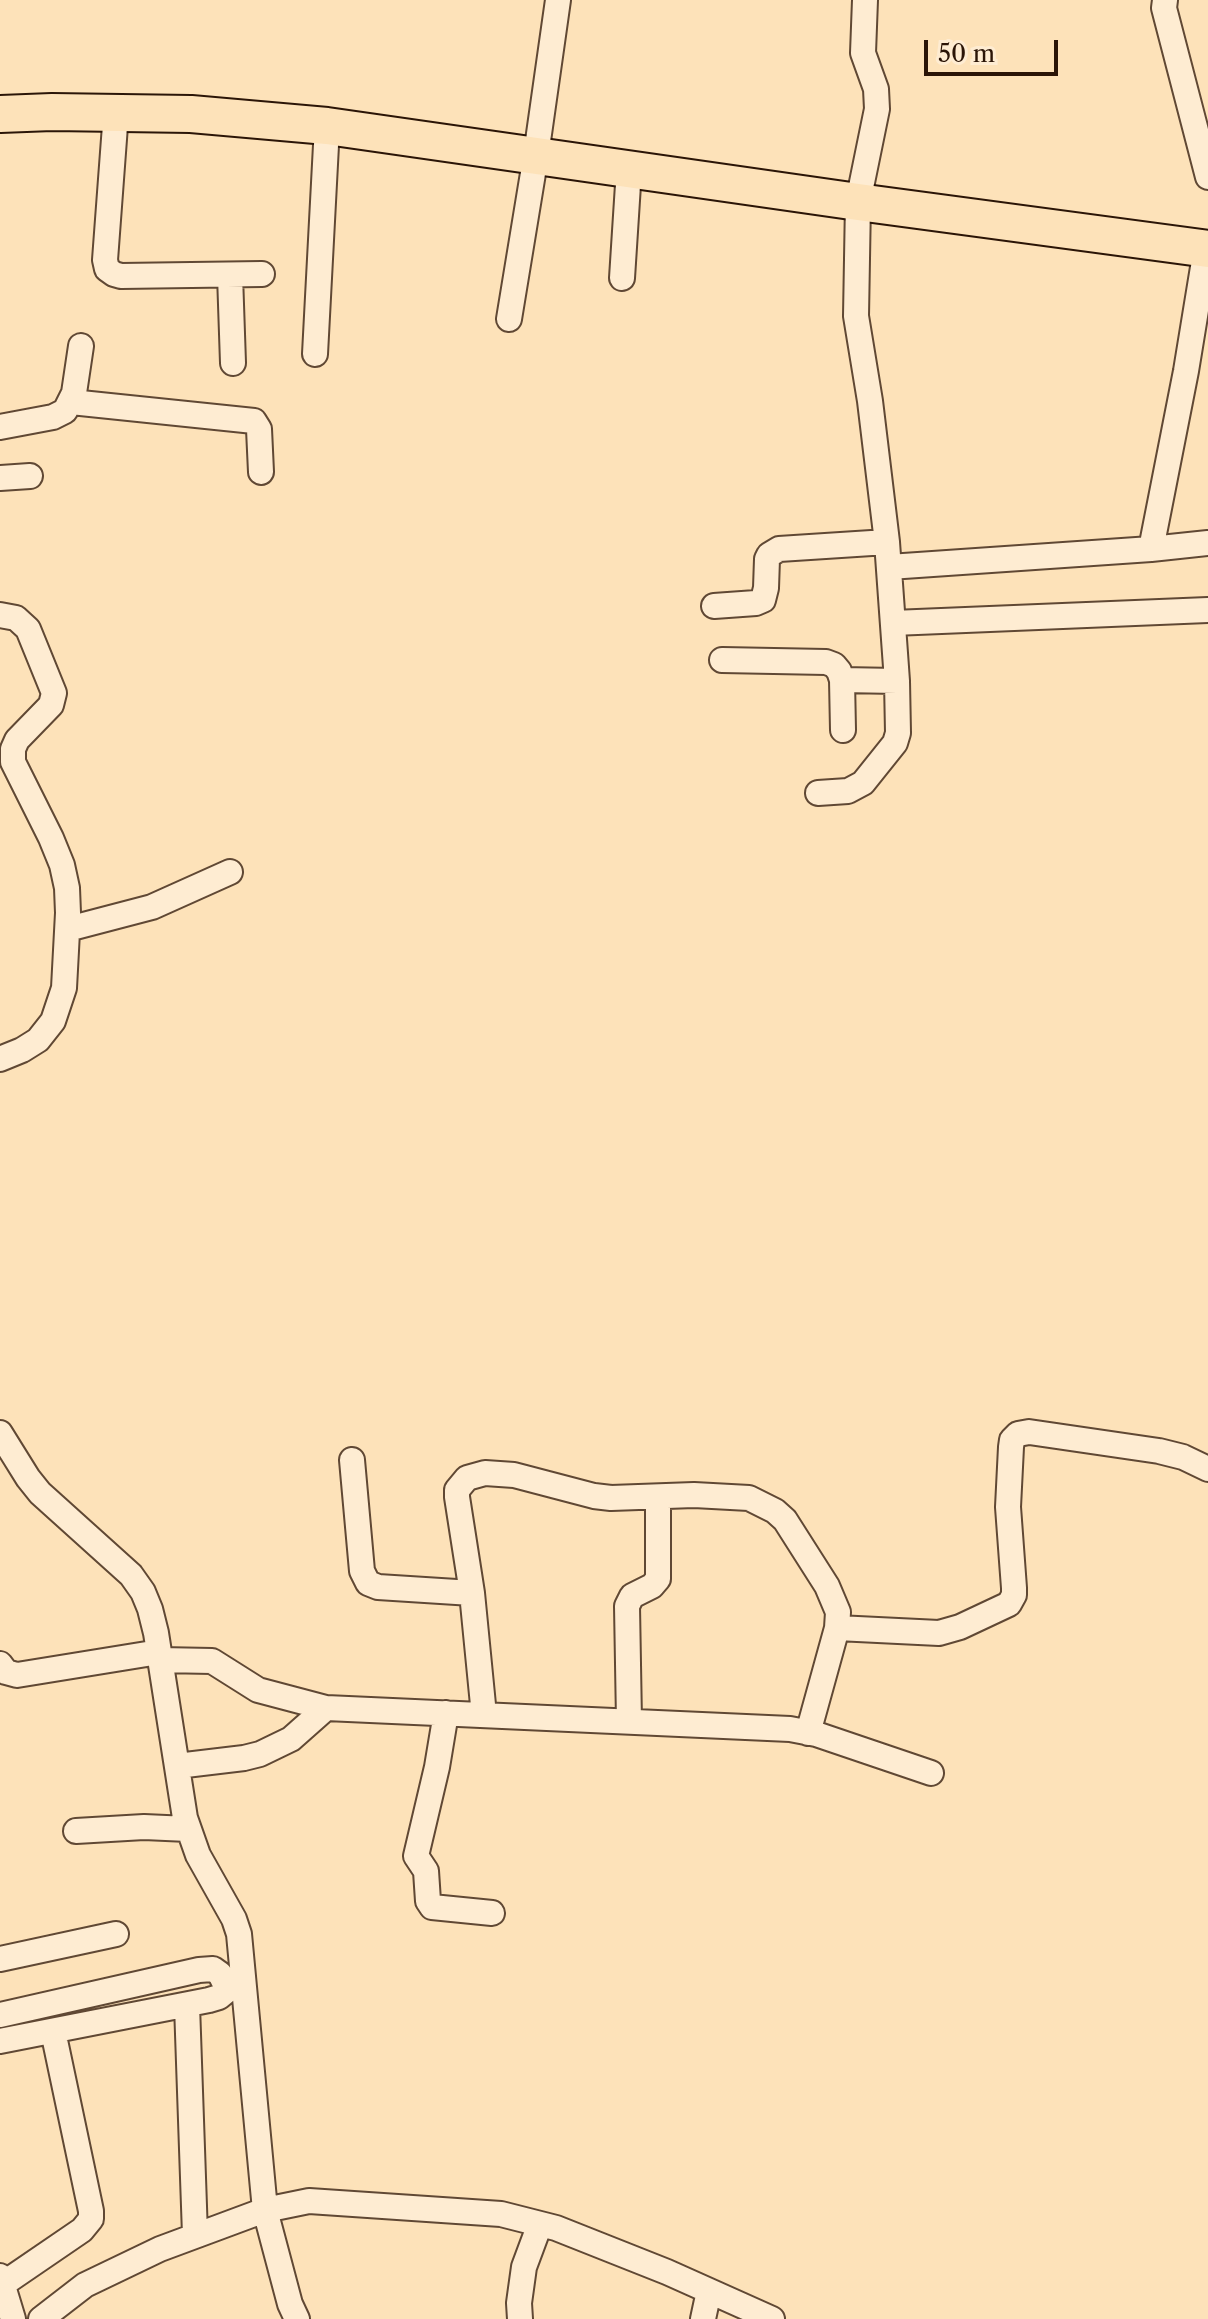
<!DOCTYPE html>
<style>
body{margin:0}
#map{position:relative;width:1208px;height:2319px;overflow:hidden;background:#fde2b9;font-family:"Libre Caslon Text",serif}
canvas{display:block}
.scale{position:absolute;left:924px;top:40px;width:134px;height:36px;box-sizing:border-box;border:4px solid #2b1507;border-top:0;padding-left:10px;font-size:24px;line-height:28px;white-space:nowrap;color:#2b1507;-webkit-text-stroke:6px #feecd2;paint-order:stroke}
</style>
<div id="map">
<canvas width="1208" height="2319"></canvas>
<div class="scale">50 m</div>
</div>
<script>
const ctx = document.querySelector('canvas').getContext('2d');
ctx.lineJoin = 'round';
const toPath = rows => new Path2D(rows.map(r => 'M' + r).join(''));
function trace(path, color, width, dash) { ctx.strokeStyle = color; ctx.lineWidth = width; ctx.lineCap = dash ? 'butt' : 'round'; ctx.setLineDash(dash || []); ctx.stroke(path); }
const minor = toPath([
 [1165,0,1164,8,1208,177],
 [116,112,105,260,107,269,114,274,121,276,262,274],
 [230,275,233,363],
 [622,278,629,169],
 [509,319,536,155,558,0],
 [315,354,327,126],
 [71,402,254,421,259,429,261,472],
 [0,427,53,417,65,411,74,393,81,346],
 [0,478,30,476],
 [1151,549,1186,371,1206,249],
 [889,567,1151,549,1208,543],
 [714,606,756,603,763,600,766,588,767,559,769,555,779,549,887,542],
 [0,615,16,618,28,629,54,693,51,705,17,740,13,749,13,762,51,838,62,865,67,888,68,913,64,988,53,1021,38,1040,22,1050,0,1059],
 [893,623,1208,610],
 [722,660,826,662,834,665,839,671,842,680,843,730],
 [842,680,897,681],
 [818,793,848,791,863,783,895,743,898,733,897,681,887,542,870,401,856,316,858,202,877,109,876,89,863,53,865,0],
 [68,929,152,907,230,872],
 [0,1433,28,1478,40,1493,131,1575,143,1592,150,1609,156,1633,185,1818,198,1855,234,1919,239,1934,265,2210,290,2304,297,2319],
 [352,1460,362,1571,368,1583,378,1587,472,1593],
 [837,1628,939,1633,960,1627,1009,1604,1014,1595,1014,1588,1008,1507,1011,1447,1012,1440,1018,1434,1029,1432,1159,1451,1183,1457,1208,1469],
 [160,1660,212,1661,258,1690,326,1708,790,1729,816,1734,931,1773],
 [0,1664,6,1672,17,1675,159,1652],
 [446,1713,437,1767,416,1856,426,1871,428,1901,432,1907,492,1913],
 [484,1715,472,1593,457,1497,457,1490,467,1478,485,1473,514,1475,594,1496,611,1498,694,1495,749,1498,775,1511,785,1520,827,1586,838,1612,837,1628,808,1733],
 [629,1721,627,1606,632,1596,652,1586,658,1579,658,1497],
 [177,1766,244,1758,260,1754,291,1739,326,1708],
 [76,1831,144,1827,188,1829],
 [0,1959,116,1934],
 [187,2005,195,2235],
 [0,2015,199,1970,213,1969,220,1974,226,1986,225,1992,219,1997,209,2000,0,2041],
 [0,2276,13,2319],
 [3,2284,82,2230,91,2219,91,2211,53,2031],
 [41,2319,85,2285,160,2249,265,2210,309,2201,501,2214,556,2228,667,2272,772,2319],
 [520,2319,519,2303,524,2267,540,2224],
 [703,2319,709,2291]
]);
const highway = toPath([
 [0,114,52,112,191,114,327,126,858,202,1208,249]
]);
trace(minor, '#604834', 28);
trace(highway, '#2b1507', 40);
trace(minor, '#feecd2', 24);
trace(highway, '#fde2b9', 36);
</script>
